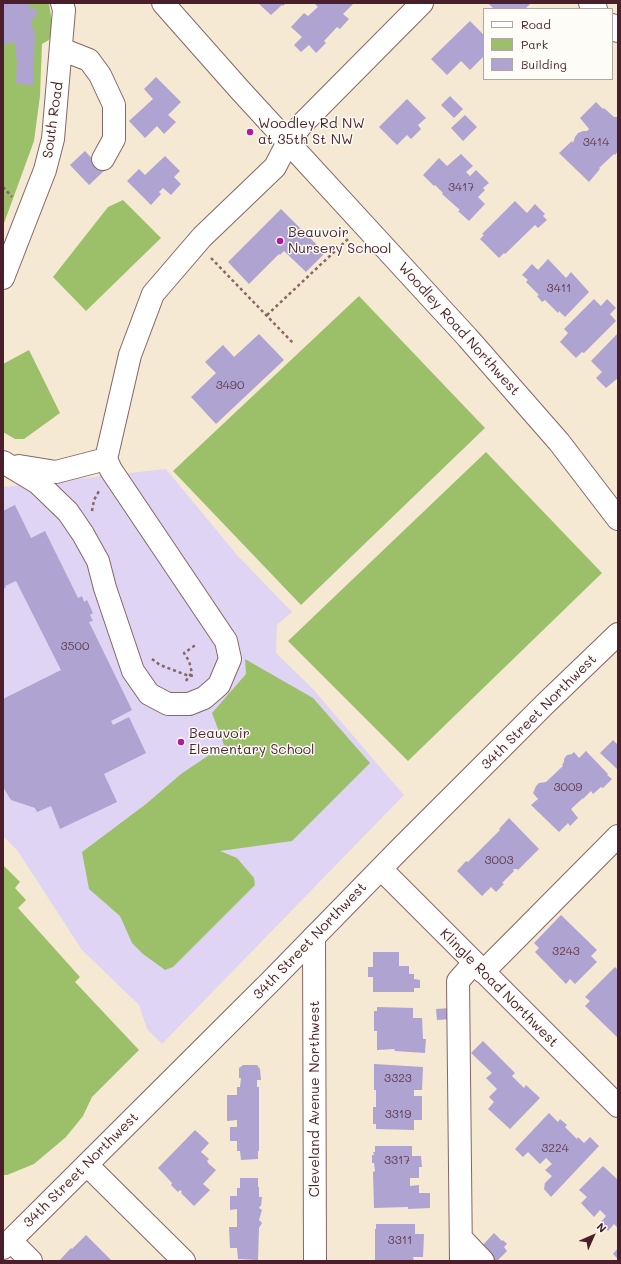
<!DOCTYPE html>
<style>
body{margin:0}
#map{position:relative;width:621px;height:1264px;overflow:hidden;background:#f5e9d3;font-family:Mali,sans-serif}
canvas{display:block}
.frame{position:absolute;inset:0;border:4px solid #4a1f2b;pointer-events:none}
.legend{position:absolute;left:483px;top:8px;width:130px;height:72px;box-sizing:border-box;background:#fdfcf7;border:1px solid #b5a4a5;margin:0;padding:5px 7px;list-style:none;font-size:12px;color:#4a1f2b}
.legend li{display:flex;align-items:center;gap:8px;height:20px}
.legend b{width:20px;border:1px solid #b5a4a5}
.north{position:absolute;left:573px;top:1216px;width:40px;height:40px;-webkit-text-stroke:3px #fdfcf7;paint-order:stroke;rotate:45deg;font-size:11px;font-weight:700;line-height:16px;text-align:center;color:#4a1f2b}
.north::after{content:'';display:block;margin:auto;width:14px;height:18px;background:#4a1f2b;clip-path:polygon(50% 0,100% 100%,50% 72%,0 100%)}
</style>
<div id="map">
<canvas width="621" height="1264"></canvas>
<div class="frame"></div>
<ul class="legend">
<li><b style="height:5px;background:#fff"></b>Road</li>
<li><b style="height:11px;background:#9cc06a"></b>Park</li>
<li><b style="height:11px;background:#aea3d1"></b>Building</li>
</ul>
<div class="north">N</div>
</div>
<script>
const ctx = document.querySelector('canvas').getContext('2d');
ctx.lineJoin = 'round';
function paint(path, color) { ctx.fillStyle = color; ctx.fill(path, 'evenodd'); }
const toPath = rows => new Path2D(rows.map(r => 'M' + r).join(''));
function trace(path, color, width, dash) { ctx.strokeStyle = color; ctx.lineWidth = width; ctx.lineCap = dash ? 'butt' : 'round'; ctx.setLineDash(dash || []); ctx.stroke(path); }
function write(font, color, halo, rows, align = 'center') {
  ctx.font = font + ' Mali,sans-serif'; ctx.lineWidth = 3; ctx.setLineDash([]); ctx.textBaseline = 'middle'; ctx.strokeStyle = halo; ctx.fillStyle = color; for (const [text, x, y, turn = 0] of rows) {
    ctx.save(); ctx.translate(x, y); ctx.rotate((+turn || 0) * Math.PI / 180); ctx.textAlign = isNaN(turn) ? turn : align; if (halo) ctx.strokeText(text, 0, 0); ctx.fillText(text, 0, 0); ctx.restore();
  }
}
paint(toPath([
 [166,469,237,555,292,612,277,625,276,653,312,688,404,795,162,1044,147,1029,139,1005,82,950,17,850,3,836,3,487]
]), '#e0d4f4');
paint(toPath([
 [3,3,49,3,53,30,49,40,42,44,40,96,34,141,3,226],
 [123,200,161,238,86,311,53,277,108,207],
 [359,296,485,428,301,605,173,471],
 [29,350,60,413,24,439,15,439,3,432,3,364],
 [486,452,602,573,408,761,288,641],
 [245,659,313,698,370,763,292,841,220,851,237,858,254,878,255,885,173,967,165,970,143,954,132,943,120,916,89,889,82,852,146,804,181,774,224,745,212,713,246,674],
 [3,865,20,882,15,888,26,900,18,908,80,977,75,982,139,1050,92,1097,83,1116,66,1137,34,1164,7,1175,3,1175]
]), '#9cc06a');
paint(toPath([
 [3,3,29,3,30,9,35,8,37,15,31,21,34,33,35,32,33,85,16,84,17,58,15,58,16,42,3,45],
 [258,3,286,3,283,6,282,5,271,15],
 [314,3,354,3,343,14,349,19,340,29,337,27,324,41,326,43,316,53,309,45,301,52,294,45,302,37,291,27,304,13,308,16,318,7],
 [488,3,531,3,525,9,494,9],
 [470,21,484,35,484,56,470,70,461,61,447,75,431,59],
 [156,77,181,102,168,115,176,122,164,134,157,126,145,138,129,121,153,99,144,89],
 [450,96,463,109,454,118,441,105],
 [407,99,426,118,418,125,421,129,411,139,407,135,397,145,379,127],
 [596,102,603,109,604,108,614,117,618,117,618,151,615,155,614,154,599,168,600,169,589,182,559,153,572,141,573,143,575,137,578,133,583,131,587,131,589,129,580,118],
 [465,115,477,127,463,141,451,128],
 [85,151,104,171,89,185,70,165],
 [461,154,473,166,466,172,470,176,476,170,489,183,483,188,485,190,478,197,485,204,469,221,458,211,460,210,442,194,443,193,435,185,434,186,423,175,439,158,447,166],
 [165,156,180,171,174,177,181,184,171,195,163,188,159,192,161,194,151,205,127,181,139,169,145,175],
 [515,201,527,213,535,204,545,214,543,216,547,220,538,228,535,225,505,254,504,253,499,258,480,239,484,235,482,234],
 [281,209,325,253,306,272,284,251,280,255,279,254,249,284,228,262],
 [548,259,566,278,571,272,589,292,565,317,559,311,558,313,545,300,542,302,537,296,539,295,526,282,528,280,522,275,532,264,538,270],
 [594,299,601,306,607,299,616,308,610,314,616,321,584,353,582,352,576,358,560,342,568,333,564,329],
 [618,333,618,378,606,388,596,378,602,372,591,361],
 [259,334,284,360,216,424,191,397,216,373,205,362,223,345,234,357],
 [15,505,31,538,45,531,78,598,82,596,84,602,87,600,93,613,90,615,93,621,89,622,132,710,111,721,113,725,129,717,146,753,104,774,117,802,60,829,51,806,37,812,35,808,11,800,3,787,3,699,61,670,16,581,5,586,6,587,3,589,3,511],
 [613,740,618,745,618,768,617,769,600,753],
 [586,751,608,774,607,775,612,779,603,788,601,787,593,794,591,791,583,799,583,798,571,809,578,818,570,826,568,823,559,832,531,805,538,799,533,793,534,791,536,786,539,783,546,782,563,766,562,765,564,762,564,759,567,755,572,754,574,752,579,758],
 [509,818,539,849,518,870,517,869,513,869,514,871,502,883,504,884,496,892,491,887,482,896,457,871,466,861,468,862,500,830,499,829],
 [561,915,597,950,591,956,597,962,575,984,570,979,566,984,535,952,539,948,534,943],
 [373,952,399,952,399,966,409,966,409,974,414,974,414,979,420,980,420,988,414,988,414,992,373,992,373,977,368,977,368,967,373,967],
 [615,967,618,970,618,1038,585,1006,590,1001,585,997],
 [377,1007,413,1008,413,1018,422,1018,423,1039,426,1039,425,1053,395,1051,394,1049,377,1050,377,1031,374,1031,374,1011,377,1011],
 [451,1008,452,1019,437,1020,436,1009],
 [483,1041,515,1073,512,1076,524,1088,526,1085,540,1098,510,1129,488,1109,494,1102,489,1097,497,1089,486,1078,492,1073,471,1053],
 [374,1064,423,1067,422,1090,414,1090,414,1096,422,1096,422,1120,414,1120,414,1130,376,1129,376,1124,373,1124,373,1107,376,1107,376,1090,374,1090],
 [243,1065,257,1065,260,1069,261,1080,257,1080,257,1087,259,1087,259,1151,258,1151,258,1159,241,1160,240,1151,237,1151,237,1141,230,1141,230,1127,237,1127,237,1120,227,1121,227,1095,237,1095,237,1087,240,1087,241,1078,239,1078,239,1068],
 [549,1113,558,1122,560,1119,567,1125,565,1127,577,1139,578,1137,584,1143,590,1137,599,1146,551,1197,544,1189,545,1183,552,1176,545,1170,552,1164,546,1158,540,1164,528,1152,523,1157,515,1149],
 [195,1130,209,1143,201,1152,209,1159,207,1161,209,1164,216,1170,203,1184,210,1190,194,1206,181,1193,182,1192,180,1190,178,1192,171,1185,172,1183,158,1168],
 [375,1146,412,1146,412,1156,421,1156,422,1167,419,1167,419,1178,410,1178,410,1186,419,1185,419,1193,430,1193,430,1208,408,1209,408,1207,374,1208,373,1172,375,1171,374,1163,372,1163,372,1155,374,1155,373,1152,375,1152],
 [603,1166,617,1179,618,1178,618,1228,614,1224,608,1231,600,1223,606,1216,600,1210,594,1217,581,1203,587,1197,579,1190],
 [240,1178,258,1178,258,1187,259,1187,259,1197,262,1197,261,1206,260,1206,259,1208,262,1210,259,1220,262,1223,259,1228,258,1260,238,1259,237,1248,230,1248,229,1227,237,1227,237,1209,230,1210,230,1196,237,1196,237,1188,240,1188],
 [376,1224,415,1224,415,1234,424,1234,423,1257,413,1257,414,1261,375,1261,375,1229,376,1229],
 [494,1233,502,1241,503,1240,507,1244,504,1247,507,1251,497,1261,494,1261,482,1246],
 [86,1235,112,1261,59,1261,71,1248,72,1249],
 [618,1248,618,1259,613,1254]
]), '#aea3d1');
const minor = toPath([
 [163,3,240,90,467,337,559,442,618,519],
 [590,3,596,9],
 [612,25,618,31],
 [61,49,89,60,100,75,114,105,114,139,103,159],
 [3,278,45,170,53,139,64,10,62,3],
 [3,462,38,483,68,512,83,534,98,561,105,588,133,671,149,694,168,704,189,704,204,698,219,685,230,659,226,641,111,470,106,459,130,355,153,294,202,237,275,167,288,142,303,123,422,3],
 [19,466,56,472,106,459],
 [381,869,618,1106],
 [314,937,315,1261],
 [483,972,618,836],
 [87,1165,184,1261],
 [461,1238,483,1261],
 [11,1241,31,1261],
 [461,1261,458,981,474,963]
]);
const major = toPath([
 [3,1248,272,980,399,850,545,704,618,634]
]);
trace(minor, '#866666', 24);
trace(major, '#866666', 24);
trace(toPath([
 [3,187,12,197],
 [211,258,294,344],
 [267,315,349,238],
 [92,511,94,500,99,491],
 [152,659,160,665,189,676,196,675],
 [186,681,189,676,192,673,189,661,184,653,197,644]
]), '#866666', 2.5, [3, 3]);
trace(minor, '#fff', 22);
trace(major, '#fff', 22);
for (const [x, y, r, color] of [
 [250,132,4,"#b5179e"],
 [280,241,4,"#b5179e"],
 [181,742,4,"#b5179e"]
]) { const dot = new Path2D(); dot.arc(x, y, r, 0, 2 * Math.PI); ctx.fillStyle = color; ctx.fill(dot); trace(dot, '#fdfcf7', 1.5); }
write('12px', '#634054', null, [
 ["3414",596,142],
 ["3417",461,187],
 ["3411",559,288],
 ["3490",230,385],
 ["3500",75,646],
 ["3009",568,787],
 ["3003",499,860],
 ["3243",566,951],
 ["3323",398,1078],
 ["3319",398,1114],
 ["3224",555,1148],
 ["3317",397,1160],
 ["3311",400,1240]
]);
write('14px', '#4a1f2b', '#fdfcf7', [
 ["South Road",53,120,-82],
 ["Woodley Road Northwest",459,329,48],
 ["34th Street Northwest",539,712,-45],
 ["34th Street Northwest",310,941,-46],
 ["Klingle Road Northwest",499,988,45],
 ["Cleveland Avenue Northwest",315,1099,-90],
 ["34th Street Northwest",81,1170,-45]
]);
write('14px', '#4a1f2b', '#fdfcf7', [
 ["Woodley Rd NW",258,124],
 ["at 35th St NW",258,140],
 ["Beauvoir",288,233],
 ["Nursery School",288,249],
 ["Beauvoir",189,734],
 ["Elementary School",189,750]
], 'left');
</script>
